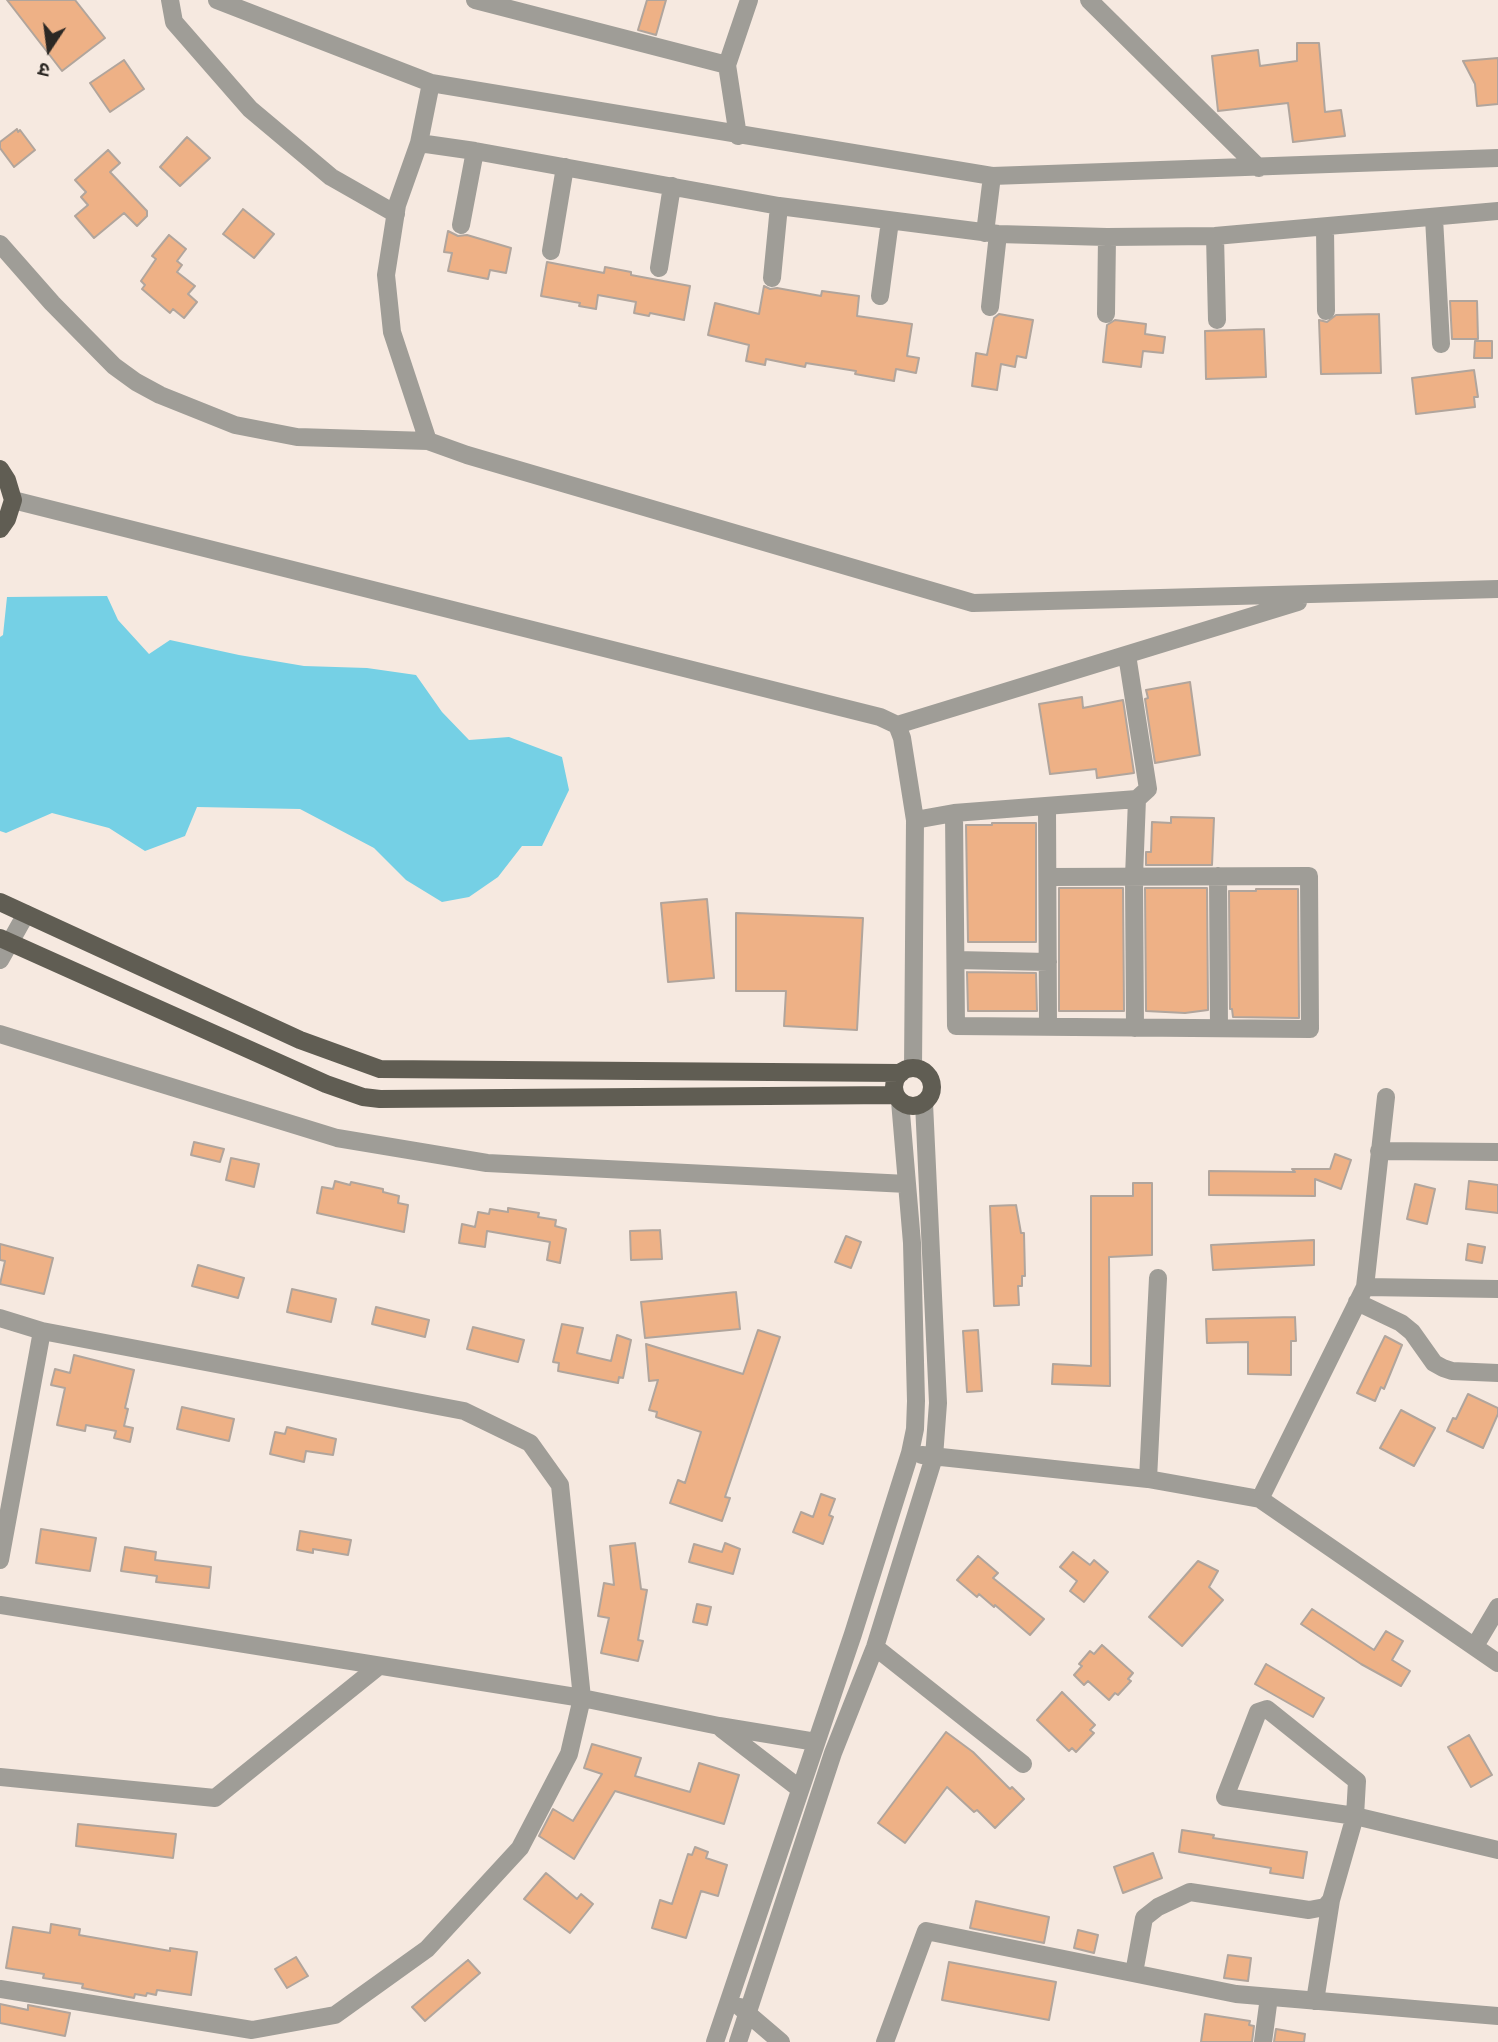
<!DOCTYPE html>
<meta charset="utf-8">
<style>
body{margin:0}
#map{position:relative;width:1498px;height:2042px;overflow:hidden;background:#f6e9e0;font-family:Inter,"Noto Sans Devanagari",sans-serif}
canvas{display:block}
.north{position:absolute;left:14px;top:14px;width:70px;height:70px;-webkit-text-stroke:5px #f6e9e0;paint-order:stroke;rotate:193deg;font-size:19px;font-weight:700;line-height:28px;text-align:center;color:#2c2824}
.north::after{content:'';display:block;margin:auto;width:24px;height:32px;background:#2c2824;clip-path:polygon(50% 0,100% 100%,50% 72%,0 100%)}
</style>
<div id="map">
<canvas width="1498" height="2042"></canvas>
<div class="north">उ</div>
</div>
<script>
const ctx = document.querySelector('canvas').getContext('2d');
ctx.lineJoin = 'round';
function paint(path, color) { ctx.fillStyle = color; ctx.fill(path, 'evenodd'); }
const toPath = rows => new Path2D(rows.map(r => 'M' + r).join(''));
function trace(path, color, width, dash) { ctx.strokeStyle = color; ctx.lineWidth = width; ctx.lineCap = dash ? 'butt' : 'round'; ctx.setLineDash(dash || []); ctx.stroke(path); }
paint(toPath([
 [107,596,118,620,149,654,170,640,239,655,304,666,367,668,416,675,442,712,469,740,509,737,562,757,569,790,542,846,522,846,498,877,469,897,442,902,406,880,374,848,300,809,197,807,185,836,145,851,109,828,52,813,6,833,0,831,0,637,3,635,7,597]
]), '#75d0e5');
const building = toPath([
 [7,0,75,0,105,38,62,71,7,0],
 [647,0,666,0,656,35,638,30,647,0],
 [1297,43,1319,43,1325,112,1341,110,1345,136,1293,142,1288,103,1218,111,1212,56,1258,50,1260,66,1297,61,1297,43],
 [1498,58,1498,104,1477,106,1475,84,1463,61,1498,58],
 [124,60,144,89,110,112,90,83,124,60],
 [17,129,18,132,20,130,35,150,14,167,0,148,0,142,17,129],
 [187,137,210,158,180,186,160,167,187,137],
 [108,150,120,163,110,172,147,211,147,216,137,226,124,213,94,238,75,216,88,205,81,197,86,192,75,180,108,150],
 [243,209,274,234,254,258,223,234,243,209],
 [448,231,458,236,467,235,511,248,506,273,490,270,488,279,448,271,452,253,444,252,448,231],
 [169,235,186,249,177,261,182,265,177,272,195,286,188,294,197,302,184,318,173,309,170,313,142,289,145,285,141,281,156,259,152,256,169,235],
 [547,262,604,273,605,267,631,272,631,275,690,286,684,320,650,313,649,316,634,313,636,302,598,295,596,309,579,306,580,303,541,296,547,262],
 [764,286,770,289,777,288,821,296,822,291,859,296,857,316,912,324,907,356,919,358,916,373,896,369,894,381,855,374,856,371,806,363,805,367,766,359,765,365,746,361,749,345,708,335,715,303,759,314,764,286],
 [1450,301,1477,301,1478,339,1452,339,1450,301],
 [999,314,1033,320,1026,358,1017,356,1015,367,1001,364,997,390,972,386,976,353,987,355,994,318,999,314],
 [1379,314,1381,373,1321,374,1319,320,1327,322,1336,315,1379,314],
 [1115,320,1146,324,1145,334,1165,337,1163,353,1143,351,1141,367,1103,362,1107,325,1115,320],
 [1264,329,1266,377,1206,379,1205,331,1264,329],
 [1475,341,1492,341,1492,358,1474,358,1475,341],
 [1474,370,1478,397,1474,397,1475,407,1416,414,1412,378,1474,370],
 [1190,682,1200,755,1155,763,1145,699,1148,698,1146,690,1190,682],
 [1082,697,1083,708,1123,700,1134,773,1097,778,1096,769,1050,774,1039,704,1082,697],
 [1171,817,1214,818,1212,865,1146,865,1146,852,1151,852,1152,822,1171,823,1171,817],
 [992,823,1036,823,1036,942,968,942,966,825,992,825,992,823],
 [1059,888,1123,888,1124,1011,1059,1011,1059,888],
 [1145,888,1207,888,1208,1010,1185,1013,1146,1011,1145,888],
 [1256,889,1298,889,1299,1018,1233,1017,1232,1009,1230,1009,1229,891,1256,891,1256,889],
 [707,899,714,978,668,982,661,903,707,899],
 [736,913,863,918,857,1030,784,1026,786,991,736,991,736,913],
 [967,972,1036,973,1037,1011,968,1011,967,972],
 [194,1142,224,1149,220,1162,191,1155,194,1142],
 [1335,1154,1351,1160,1341,1189,1315,1179,1315,1196,1209,1195,1209,1171,1295,1172,1292,1169,1330,1169,1335,1154],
 [231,1158,259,1164,254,1187,226,1180,231,1158],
 [335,1181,350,1185,351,1182,383,1189,383,1192,399,1196,398,1203,408,1205,404,1232,317,1213,322,1187,333,1189,335,1181],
 [1469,1181,1498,1185,1498,1213,1466,1209,1469,1181],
 [1133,1183,1152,1183,1152,1255,1109,1257,1110,1386,1052,1384,1053,1364,1091,1366,1091,1196,1133,1196,1133,1183],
 [1415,1184,1435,1189,1427,1224,1407,1219,1415,1184],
 [1016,1205,1021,1233,1024,1233,1025,1276,1022,1276,1022,1286,1018,1286,1019,1305,994,1306,990,1206,1016,1205],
 [508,1208,539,1213,538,1217,556,1220,555,1226,566,1229,560,1263,547,1260,550,1242,487,1231,485,1247,459,1243,462,1224,475,1227,478,1212,489,1214,490,1209,508,1212,508,1208],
 [660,1230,662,1259,631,1260,630,1231,660,1230],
 [846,1236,861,1242,851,1268,835,1262,846,1236],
 [1314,1240,1314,1265,1213,1270,1211,1245,1314,1240],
 [0,1244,53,1258,44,1294,0,1284,5,1261,0,1260,0,1244],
 [1468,1244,1485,1247,1482,1263,1466,1260,1468,1244],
 [198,1265,244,1278,238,1298,192,1286,198,1265],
 [292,1289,336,1299,331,1322,287,1312,292,1289],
 [736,1292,740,1329,645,1338,641,1302,736,1292],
 [376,1307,429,1320,425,1337,372,1324,376,1307],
 [1295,1317,1296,1341,1291,1341,1291,1375,1248,1374,1248,1342,1207,1343,1206,1319,1295,1317],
 [562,1324,583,1328,577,1353,611,1361,617,1335,631,1340,623,1378,619,1377,618,1383,558,1371,559,1363,553,1362,562,1324],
 [473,1327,524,1340,518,1362,467,1349,473,1327],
 [758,1330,780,1337,725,1497,730,1498,722,1521,670,1503,678,1480,685,1483,701,1432,656,1417,657,1412,649,1410,658,1380,649,1381,646,1344,743,1374,758,1330],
 [978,1330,982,1391,967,1392,963,1331,978,1330],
 [1385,1336,1402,1345,1384,1389,1381,1387,1375,1401,1357,1393,1385,1336],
 [74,1355,134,1370,125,1408,128,1409,124,1426,133,1428,130,1442,114,1438,116,1431,86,1425,85,1431,57,1425,65,1388,51,1385,55,1369,70,1373,74,1355],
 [1468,1394,1498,1408,1498,1414,1483,1448,1447,1431,1453,1418,1456,1419,1468,1394],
 [182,1407,234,1419,229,1441,177,1429,182,1407],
 [1401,1410,1435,1428,1414,1466,1380,1448,1401,1410],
 [287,1427,336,1439,333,1455,306,1451,304,1462,270,1454,275,1432,285,1434,287,1427],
 [821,1494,835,1499,829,1515,833,1517,823,1544,793,1532,801,1512,813,1517,821,1494],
 [41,1529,96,1538,90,1571,36,1563,41,1529],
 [300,1531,351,1540,348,1555,313,1549,313,1553,297,1550,300,1531],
 [635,1543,641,1589,647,1590,638,1640,643,1641,638,1661,601,1653,609,1618,598,1616,604,1583,614,1585,610,1546,635,1543],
 [725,1543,740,1549,733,1574,689,1562,694,1544,722,1552,725,1543],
 [125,1547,156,1552,155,1560,211,1567,209,1588,156,1582,157,1576,121,1571,125,1547],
 [1073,1552,1090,1565,1094,1560,1108,1572,1084,1602,1070,1591,1077,1581,1060,1567,1073,1552],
 [978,1556,998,1573,993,1578,1044,1619,1030,1635,995,1605,994,1607,979,1594,977,1597,957,1580,978,1556],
 [1198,1561,1218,1571,1209,1587,1223,1600,1182,1646,1149,1617,1198,1561],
 [697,1604,711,1607,707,1625,693,1622,697,1604],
 [1312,1609,1374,1650,1386,1631,1403,1641,1392,1660,1410,1671,1401,1686,1361,1664,1301,1624,1312,1609],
 [1102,1645,1133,1673,1128,1679,1131,1681,1118,1695,1115,1693,1109,1700,1088,1681,1084,1685,1074,1675,1082,1666,1079,1664,1090,1651,1094,1654,1102,1645],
 [1266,1664,1324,1698,1313,1717,1255,1684,1266,1664],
 [1062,1692,1095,1725,1090,1730,1094,1733,1076,1752,1072,1748,1069,1751,1037,1720,1062,1692],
 [946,1732,973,1752,1010,1789,1012,1787,1024,1799,995,1828,977,1810,974,1812,947,1787,905,1843,878,1823,946,1732],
 [1469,1735,1492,1775,1471,1787,1448,1747,1469,1735],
 [592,1744,641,1758,635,1776,690,1792,699,1763,739,1775,724,1824,615,1791,574,1859,539,1836,553,1809,573,1821,602,1774,584,1768,592,1744],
 [78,1824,176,1834,173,1858,76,1846,78,1824],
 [1182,1830,1214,1835,1213,1838,1307,1852,1303,1878,1270,1873,1271,1868,1179,1852,1182,1830],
 [695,1847,708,1852,706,1858,727,1865,718,1896,701,1891,686,1938,652,1928,660,1900,672,1904,688,1854,692,1855,695,1847],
 [1153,1853,1162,1878,1123,1893,1114,1867,1153,1853],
 [546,1873,577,1899,581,1894,593,1904,570,1933,524,1899,546,1873],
 [976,1901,1049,1917,1044,1943,970,1928,976,1901],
 [51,1924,80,1929,79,1935,170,1951,170,1948,197,1952,191,1995,157,1990,156,1995,147,1993,146,1996,135,1994,134,1998,82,1988,83,1984,43,1978,44,1974,6,1968,13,1927,50,1933,51,1924],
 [1078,1930,1098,1935,1094,1953,1074,1948,1078,1930],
 [1228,1955,1251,1958,1248,1981,1224,1978,1228,1955],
 [296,1957,308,1976,287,1988,275,1969,296,1957],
 [468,1960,480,1973,425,2021,412,2007,468,1960],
 [949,1962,1056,1982,1049,2020,942,2000,949,1962],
 [0,2004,28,2010,28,2005,70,2013,65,2036,0,2023,0,2004],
 [1205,2014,1250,2021,1249,2025,1254,2026,1252,2042,1201,2042,1205,2014],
 [1276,2029,1305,2034,1304,2042,1274,2042,1276,2029]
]);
paint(building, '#eeb186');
trace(building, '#b1a59c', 2);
trace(toPath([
 [170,0,174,22,250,109,331,177,396,214],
 [217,0,431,83,992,176,1498,158],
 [475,0,727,65],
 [1089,0,1259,168],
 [738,136,727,65,749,0],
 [419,143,475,151,779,206,998,234,1107,237,1215,236,1498,211],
 [1434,218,1441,344],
 [461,225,475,151],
 [1325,228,1326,311],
 [985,233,992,176],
 [1215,236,1217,320],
 [0,244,52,303,114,366,136,382,160,395,235,425,297,437,428,441,467,455,973,603,1498,589],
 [551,251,565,167],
 [659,268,672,186],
 [772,278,779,206],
 [880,296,890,221],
 [990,307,998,234],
 [1106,314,1107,237],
 [428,441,392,332,386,275,397,205,419,143,431,83],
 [13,500,880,717,897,725,902,738,915,820,913,1068],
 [897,725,1298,602],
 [1047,807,1048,1027],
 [954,813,956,1026,1310,1029,1309,876,1049,877],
 [915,820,954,813,1137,799,1148,789,1127,655],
 [1218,876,1219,1028],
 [0,960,26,914],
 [956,960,1048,962],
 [1135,1028,1134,877,1137,799],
 [0,1034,337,1138,487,1163,907,1184],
 [1379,1151,1498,1152],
 [1365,1287,1498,1289],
 [1357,1302,1401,1323,1412,1332,1434,1363,1443,1368,1452,1371,1498,1373],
 [0,1318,42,1331,464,1411,530,1443,560,1485,582,1698,569,1754,520,1848,427,1949,335,2015,252,2030,0,1989],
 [922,1455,1148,1479,1260,1499,1498,1663],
 [1148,1479,1158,1278],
 [1260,1499,1365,1287,1386,1097],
 [0,1560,42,1331],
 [0,1605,582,1698,719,1726,816,1742],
 [1475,1646,1498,1607],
 [875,1647,1023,1764],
 [722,1729,800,1789],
 [0,1777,215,1798,379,1666],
 [1134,1973,1144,1918,1158,1907,1190,1892,1309,1910,1325,1907,1331,1900],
 [1315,2001,1331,1900,1355,1816,1357,1781,1267,1709,1258,1712,1225,1797,1355,1816,1498,1850],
 [740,2007,781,2042],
 [715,2042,853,1634,910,1453,915,1429,916,1401,912,1243,900,1101],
 [738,2042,833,1753,875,1647,934,1457,938,1403,924,1103],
 [885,2042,926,1931,1236,1994,1498,2016],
 [1263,2042,1269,1997]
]), '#9f9d97', 18);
trace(toPath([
 [0,469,7,480,13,500,7,519,0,529],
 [0,902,300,1040,380,1069,901,1073],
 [0,938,326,1084,363,1097,380,1099,896,1095],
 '894 1087a19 19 0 1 1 38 0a19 19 0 1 1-38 0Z'
]), '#605d53', 18);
</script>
